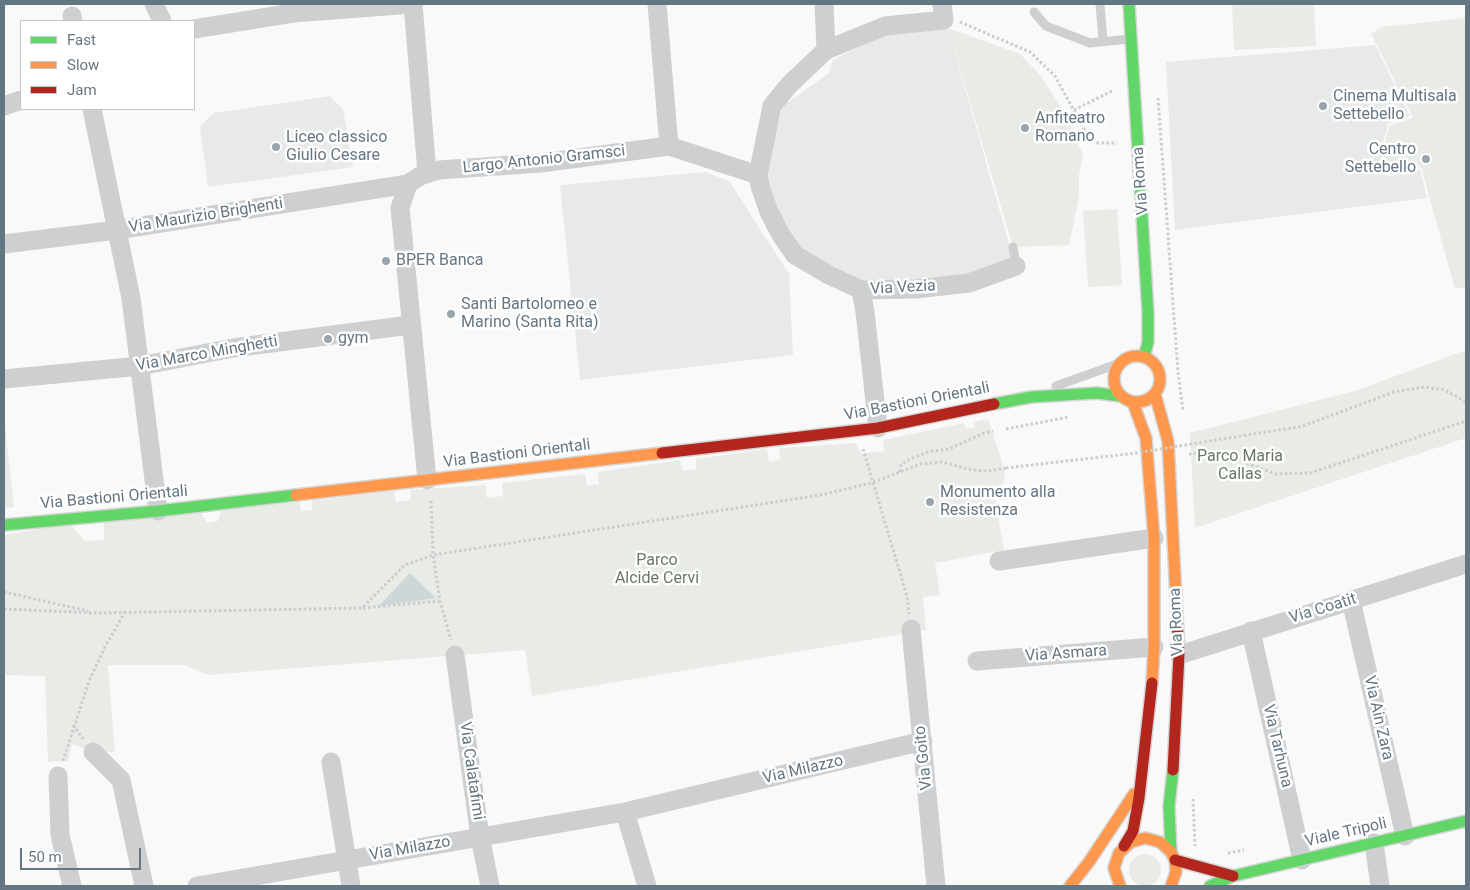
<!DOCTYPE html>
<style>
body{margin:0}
#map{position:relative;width:1470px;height:890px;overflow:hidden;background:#f9f9f9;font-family:Roboto,sans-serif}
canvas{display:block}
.frame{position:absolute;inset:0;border:5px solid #657683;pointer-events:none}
.legend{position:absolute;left:20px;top:20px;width:175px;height:90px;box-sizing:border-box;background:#fff;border:1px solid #c1c8cd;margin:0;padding:6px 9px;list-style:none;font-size:15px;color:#657683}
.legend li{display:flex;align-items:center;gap:10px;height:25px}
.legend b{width:25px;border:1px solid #c1c8cd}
.scale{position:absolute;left:20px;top:848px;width:121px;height:22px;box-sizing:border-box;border:2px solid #657683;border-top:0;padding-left:6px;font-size:15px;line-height:18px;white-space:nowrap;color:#657683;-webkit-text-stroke:4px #fff;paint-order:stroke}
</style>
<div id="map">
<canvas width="1470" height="890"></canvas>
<div class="frame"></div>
<ul class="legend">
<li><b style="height:6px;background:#63d668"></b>Fast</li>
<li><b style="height:6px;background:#ff974d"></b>Slow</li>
<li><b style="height:6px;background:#b3261e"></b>Jam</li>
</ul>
<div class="scale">50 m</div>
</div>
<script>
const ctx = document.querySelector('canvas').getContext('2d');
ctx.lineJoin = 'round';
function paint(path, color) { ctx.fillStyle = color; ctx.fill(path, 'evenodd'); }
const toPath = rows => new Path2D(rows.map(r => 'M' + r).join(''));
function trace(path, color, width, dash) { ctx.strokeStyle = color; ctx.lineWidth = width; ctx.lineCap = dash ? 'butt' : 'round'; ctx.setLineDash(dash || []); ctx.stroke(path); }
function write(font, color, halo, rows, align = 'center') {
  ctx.font = font + ' Roboto,sans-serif'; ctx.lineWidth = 5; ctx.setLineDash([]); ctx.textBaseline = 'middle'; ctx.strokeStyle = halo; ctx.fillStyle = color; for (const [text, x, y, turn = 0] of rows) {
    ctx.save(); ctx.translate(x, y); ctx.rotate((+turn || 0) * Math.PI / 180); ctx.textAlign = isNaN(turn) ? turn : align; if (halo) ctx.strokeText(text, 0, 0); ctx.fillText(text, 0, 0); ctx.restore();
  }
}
paint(toPath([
 [948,28,1015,265,970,280,867,281,835,273,796,252,770,204,766,166,783,106,829,73,833,60,887,32],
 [1375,45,1410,116,1388,124,1381,151,1388,177,1420,169,1427,198,1175,230,1166,62],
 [330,96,343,109,353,167,208,187,200,126,214,113],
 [705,172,729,181,789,274,793,355,580,380,560,185]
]), '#e8e9e9');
paint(toPath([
 [1232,4,1314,4,1316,46,1234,50],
 [1466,18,1466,287,1455,289,1421,167,1389,175,1383,151,1389,126,1413,118,1371,34,1381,27],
 [948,28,1020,54,1041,76,1066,116,1083,155,1079,175,1079,197,1069,245,1013,247],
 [1117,209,1122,285,1088,287,1083,211],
 [1466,350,1466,438,1195,528,1190,433,1355,391],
 [4,416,14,507,4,508],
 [988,419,1003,465,1005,477,995,499,1004,550,935,563,940,595,923,597,926,630,532,696,525,650,208,675,184,665,108,665,115,752,93,752,72,744,68,761,63,761,48,762,45,676,4,675,4,535,70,524,85,541,104,540,104,521,201,512,207,523,218,521,221,510,300,502,301,511,312,510,312,501,394,491,396,502,411,500,410,490,485,485,487,498,503,496,502,483,585,474,587,486,599,484,598,472,680,460,683,471,696,469,696,459,767,449,769,462,780,460,779,448,855,443,862,454,867,453,884,451,883,440,964,423,966,429,975,428,974,422],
 '1129 870a16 16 0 1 1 32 0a16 16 0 1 1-32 0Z'
]), '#e8ebe6');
paint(toPath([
 [410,573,436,598,379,606]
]), '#ced6d9');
const fast = toPath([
 [1129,4,1148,313,1148,342,1144,357],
 [994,404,1031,397,1097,393,1120,396],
 [4,525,158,511,296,495],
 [1171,852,1169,806,1173,770],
 [1210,886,1233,876,1466,821]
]);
const slow = toPath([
 '1114 379a23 23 0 1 1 46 0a23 23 0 1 1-46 0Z',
 [1155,394,1168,441,1176,597],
 [1133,403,1146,438,1154,538,1154,647,1152,683],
 [296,495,662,453],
 [1070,886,1089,862,1134,794],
 [1120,886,1114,868,1119,853,1131,842,1145,838,1160,842,1171,852,1175,860,1176,872,1171,886]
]);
const jam = toPath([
 [662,453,878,428,994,404],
 [1173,770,1179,655,1176,597],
 [1124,846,1133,831,1139,798,1152,683],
 [1175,860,1233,876]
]);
trace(fast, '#d5d6d7', 14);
trace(slow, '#d5d6d7', 14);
trace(jam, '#d5d6d7', 14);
trace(toPath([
 [960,22,1030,52,1055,76,1085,131,1091,139,1098,143,1117,143],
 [1158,98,1178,372,1183,411],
 [1074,110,1114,90],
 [1303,426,1394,392,1424,387,1445,390,1466,402],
 [1006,429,1069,417],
 [863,449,907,596,909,614],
 [1189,454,1214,451,1276,474,1310,473,1466,421],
 [900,472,901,465,910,459,928,452,949,449,984,433,993,431],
 [431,501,433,555,440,601,451,640],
 [4,592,88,611],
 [363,608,440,601],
 [4,609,96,613,362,608,405,565,433,555,820,495,871,483,921,464,942,462,972,470,988,471,1006,468],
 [73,725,84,740],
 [63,761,89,681,106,645,125,612],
 [1193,799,1195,846],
 [1228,853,1244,850]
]), '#cbcccd', 3, [2.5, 2.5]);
trace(toPath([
 [1100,4,1103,41],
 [1034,12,1046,26,1090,43,1129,39],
 [1013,247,1016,266],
 [1056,386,1120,363]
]), '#cecfd0', 9);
trace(toPath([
 [154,4,162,21],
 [413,4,427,173],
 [657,4,669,146],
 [824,4,826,50],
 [942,4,944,20,885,26,826,50,789,85,772,106,758,175,760,186,769,212,781,235,795,255,829,275,861,290,916,289,969,283,1016,266],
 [72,16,73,21],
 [194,29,293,13,413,4],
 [4,106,21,100],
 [92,109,131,298,158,511],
 [4,244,117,230,408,184],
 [861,290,865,312,878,428],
 [4,379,140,366,233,348,410,325],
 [427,480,400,208,408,184,420,176,439,170,541,163,669,146,758,175],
 [999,561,1154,538],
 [1351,600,1405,836],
 [911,629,936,886],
 [1251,631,1302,860],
 [455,655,480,837,490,886],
 [1179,655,1466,564],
 [977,661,1154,647],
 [93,752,121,780,144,886],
 [331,762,351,886],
 [58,776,60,835,72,886],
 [625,812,647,886],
 [1374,843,1380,886],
 [197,886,625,812,923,741]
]), '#cecfd0', 19);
trace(fast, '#63d668', 11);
trace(slow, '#ff974d', 11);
trace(jam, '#b3261e', 11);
trace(toPath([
 [1006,468,1136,453,1303,426]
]), '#cbcccd', 3, [2.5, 2.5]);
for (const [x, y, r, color] of [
 [1323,106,5,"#99a4ac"],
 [1025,128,5,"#99a4ac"],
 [276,147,5,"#99a4ac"],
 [1426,159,5,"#99a4ac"],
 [386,261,5,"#99a4ac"],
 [451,314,5,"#99a4ac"],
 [328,339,5,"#99a4ac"],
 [930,502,5,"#99a4ac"]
]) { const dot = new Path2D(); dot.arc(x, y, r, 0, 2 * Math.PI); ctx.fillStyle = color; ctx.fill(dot); trace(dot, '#fff', 2); }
write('16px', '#657683', '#fff', [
 ["Cinema Multisala",1333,97],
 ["Settebello",1333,115],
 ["Anfiteatro",1035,119],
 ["Romano",1035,137],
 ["Liceo classico",286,138],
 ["Giulio Cesare",286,156],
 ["Centro",1416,150,"right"],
 ["Settebello",1416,168,"right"],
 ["BPER Banca",396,261],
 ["Santi Bartolomeo e",461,305],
 ["Marino (Santa Rita)",461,323],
 ["gym",338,339],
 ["Monumento alla",940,493],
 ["Resistenza",940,511]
], 'left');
write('16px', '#657683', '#fff', [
 ["Largo Antonio Gramsci",544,160,-6],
 ["Via Roma",1141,181,-94],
 ["Via Maurizio Brighenti",206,216,-9],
 ["Via Vezia",903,288,-3],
 ["Via Marco Minghetti",207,354,-10],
 ["Via Bastioni Orientali",917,402,-11],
 ["Via Bastioni Orientali",517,454,-7],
 ["Via Bastioni Orientali",114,498,-5],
 ["Via Coatit",1323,609,-17],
 ["Via Roma",1177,622,-92],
 ["Via Asmara",1066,654,-4],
 ["Via Ain Zara",1378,718,77],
 ["Via Tarhuna",1277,746,77],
 ["Via Goito",924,758,-96],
 ["Via Milazzo",803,770,-13],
 ["Via Calatafimi",471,771,82],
 ["Viale Tripoli",1346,833,-13],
 ["Via Milazzo",410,849,-10]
]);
write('16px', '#687a64', '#fff', [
 ["Parco Maria",1240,457],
 ["Callas",1240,475],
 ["Parco",657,561],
 ["Alcide Cervi",657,579]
]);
</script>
